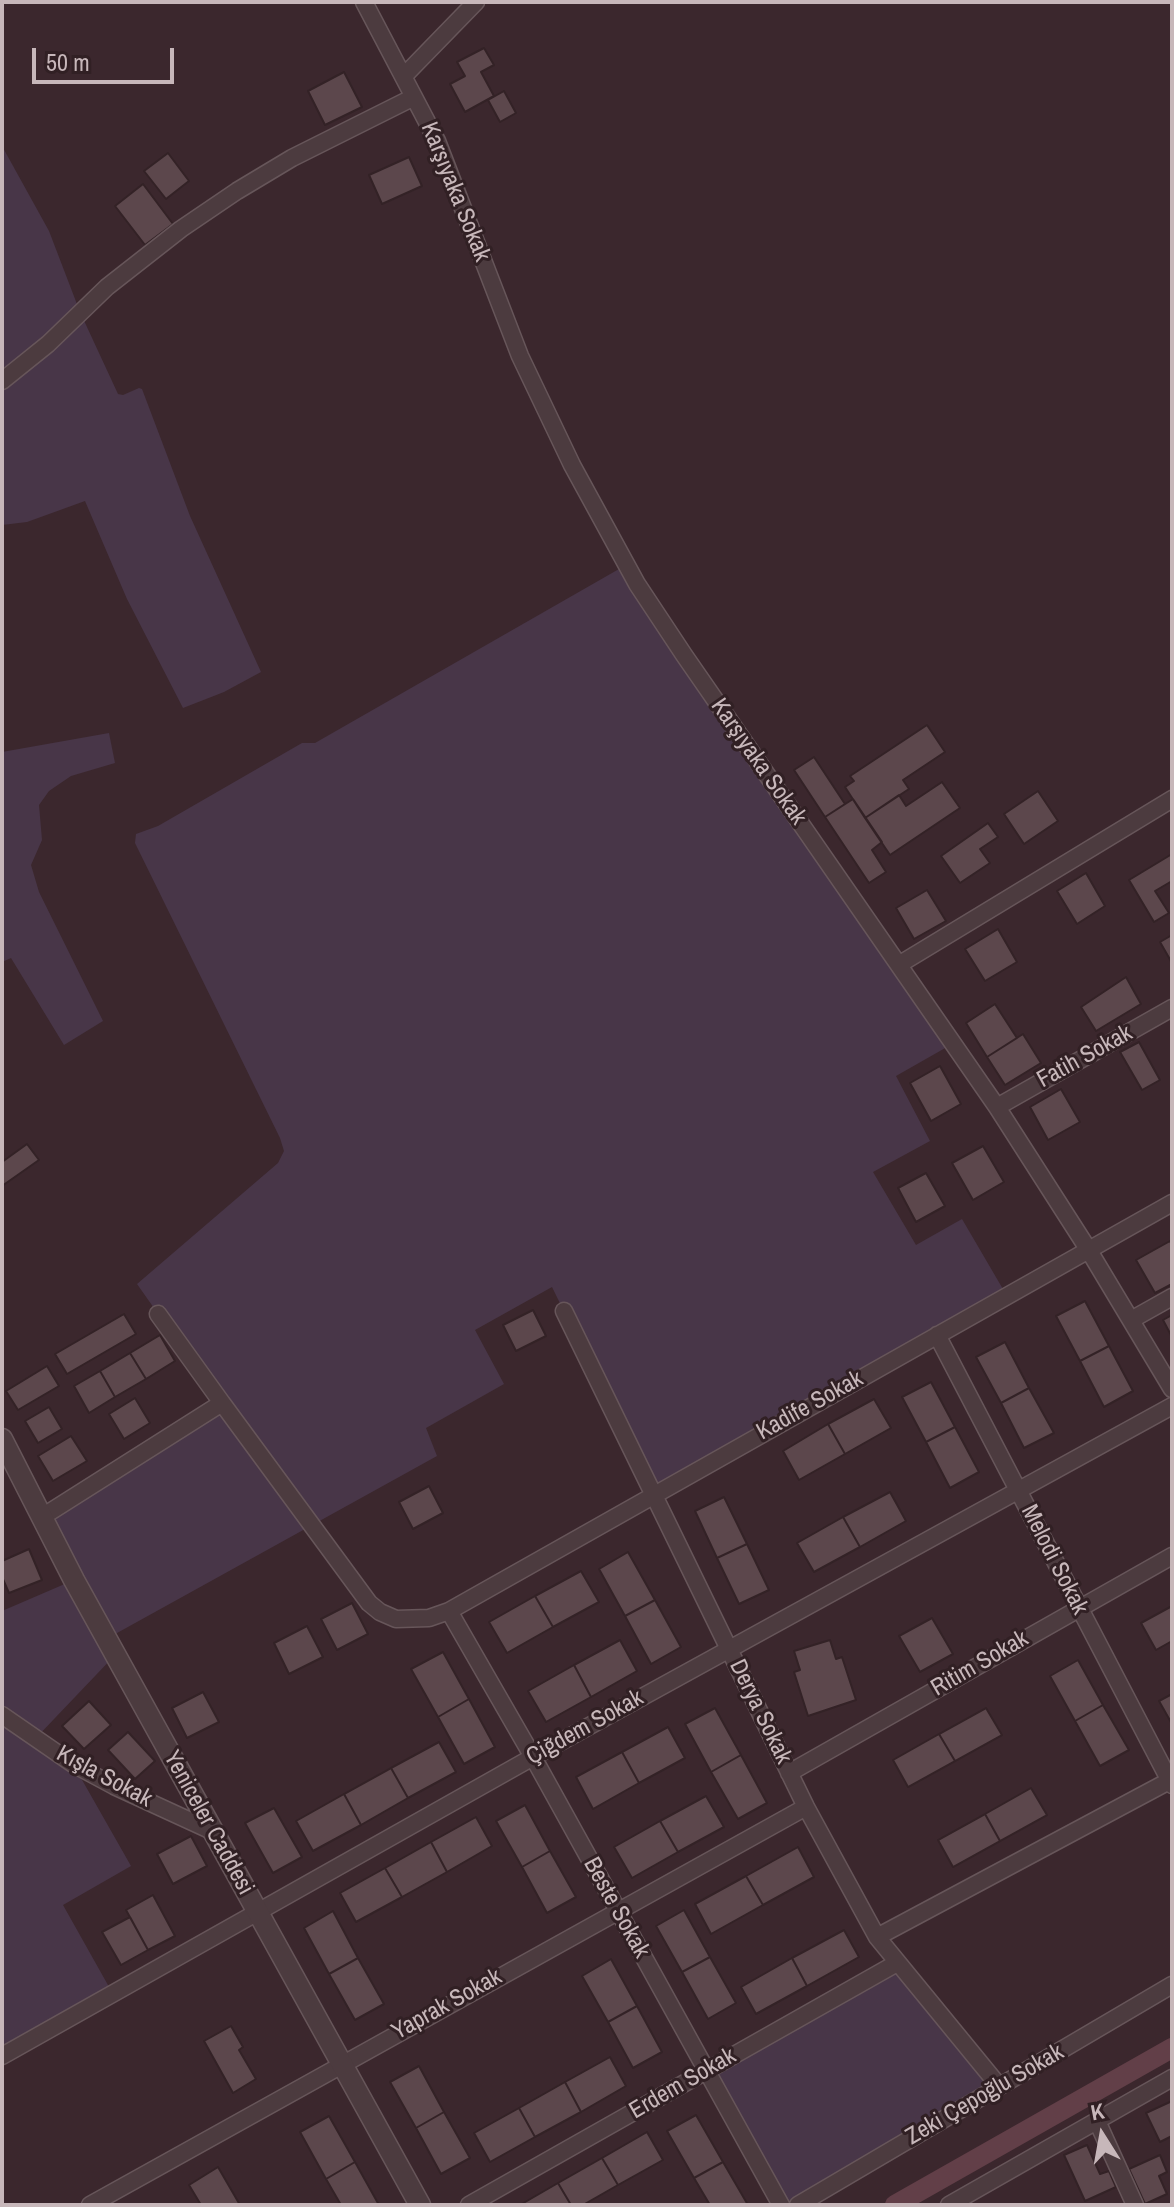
<!DOCTYPE html>
<meta charset="utf-8">
<style>
body{margin:0}
#map{position:relative;width:1174px;height:2207px;overflow:hidden;background:#3b272d;font-family:"Archivo Narrow",sans-serif}
canvas{display:block}
.frame{position:absolute;inset:0;border:4px solid #c7b7ba;pointer-events:none}
.north{position:absolute;left:1062px;top:2095px;width:80px;height:80px;-webkit-text-stroke:6px #312024;paint-order:stroke;rotate:349deg;font-size:22px;font-weight:700;line-height:32px;text-align:center;color:#c7b7ba}
.north::after{content:'';display:block;margin:auto;width:28px;height:36px;background:#c7b7ba;clip-path:polygon(50% 0,100% 100%,50% 72%,0 100%)}
.scale{position:absolute;left:32px;top:48px;width:142px;height:36px;box-sizing:border-box;border:4px solid #c7b7ba;border-top:0;padding-left:10px;font-size:24px;line-height:28px;white-space:nowrap;color:#c7b7ba;-webkit-text-stroke:6px #312024;paint-order:stroke}
</style>
<div id="map">
<canvas width="1174" height="2207"></canvas>
<div class="frame"></div>
<div class="north">K</div>
<div class="scale">50 m</div>
</div>
<script>
const ctx = document.querySelector('canvas').getContext('2d');
ctx.lineJoin = 'round';
function paint(path, color) { ctx.fillStyle = color; ctx.fill(path, 'evenodd'); }
const toPath = rows => new Path2D(rows.map(r => 'M' + r).join(''));
function trace(path, color, width, dash) { ctx.strokeStyle = color; ctx.lineWidth = width; ctx.lineCap = dash ? 'butt' : 'round'; ctx.setLineDash(dash || []); ctx.stroke(path); }
function write(font, color, halo, rows, align = 'center') {
  ctx.font = font + ' "Archivo Narrow",sans-serif'; ctx.lineWidth = 6; ctx.setLineDash([]); ctx.textBaseline = 'middle'; ctx.strokeStyle = halo; ctx.fillStyle = color; for (const [text, x, y, turn = 0] of rows) {
    ctx.save(); ctx.translate(x, y); ctx.rotate((+turn || 0) * Math.PI / 180); ctx.textAlign = isNaN(turn) ? turn : align; if (halo) ctx.strokeText(text, 0, 0); ctx.fillText(text, 0, 0); ctx.restore();
  }
}
paint(toPath([
 [2,146,49,231,80,312,118,394,123,395,139,388,142,389,190,516,261,672,224,692,183,708,127,599,85,501,27,522,2,525],
 [626,565,954,1043,896,1076,930,1141,873,1172,916,1245,962,1219,1007,1296,654,1494,552,1287,475,1330,504,1384,426,1428,437,1456,108,1638,116,1654,35,1739,73,1764,131,1866,63,1905,113,1994,2,2056,2,1611,74,1580,42,1517,221,1403,137,1284,278,1163,284,1151,280,1138,135,843,136,834,158,826,302,743,315,743],
 [109,733,115,763,71,776,49,791,39,805,42,840,31,865,39,892,103,1021,64,1045,11,958,2,962,2,752],
 [897,1963,999,2086,798,2205,781,2205,706,2071]
]), '#483648');
trace(toPath([
 [895,2205,1172,2048]
]), '#623f48', 20);
const building = toPath([
 [484,48,494,65,481,72,494,96,465,112,450,84,465,76,457,62,484,48],
 [344,72,362,107,325,125,308,91,344,72],
 [504,91,516,113,500,122,488,100,504,91],
 [168,153,189,181,166,199,144,171,168,153],
 [409,157,422,186,382,204,369,175,409,157],
 [143,184,173,224,145,245,115,206,143,184],
 [927,725,945,752,903,780,909,789,865,818,845,787,854,781,850,776,927,725],
 [814,757,845,804,825,817,794,770,814,757],
 [942,782,960,808,890,855,865,818,899,795,906,806,942,782],
 [1038,791,1058,821,1024,844,1004,814,1038,791],
 [853,799,882,842,872,850,886,872,869,883,825,817,853,799],
 [988,823,998,837,980,849,990,863,960,883,941,856,988,823],
 [1172,854,1172,881,1155,891,1169,913,1154,922,1129,880,1172,854],
 [1086,873,1105,906,1077,924,1057,891,1086,873],
 [927,890,946,921,914,939,896,908,927,890],
 [998,929,1017,962,985,981,965,949,998,929],
 [1172,935,1172,963,1160,942,1172,935],
 [1126,977,1141,1004,1096,1031,1081,1007,1126,977],
 [995,1004,1017,1038,987,1057,966,1023,995,1004],
 [1023,1034,1041,1063,1005,1085,987,1057,1023,1034],
 [1139,1042,1160,1080,1142,1090,1120,1052,1139,1042],
 [940,1066,961,1104,931,1121,910,1083,940,1066],
 [1061,1089,1080,1122,1048,1140,1030,1107,1061,1089],
 [27,1144,39,1160,2,1186,2,1162,27,1144],
 [983,1146,1004,1182,973,1200,952,1163,983,1146],
 [926,1173,945,1206,916,1222,898,1188,926,1173],
 [1170,1241,1172,1245,1172,1284,1155,1293,1136,1260,1170,1241],
 [1085,1301,1109,1346,1080,1361,1056,1316,1085,1301],
 [533,1310,546,1336,516,1351,503,1325,533,1310],
 [124,1314,136,1334,67,1374,55,1354,124,1314],
 [1172,1315,1172,1337,1163,1320,1172,1315],
 [160,1335,175,1361,146,1379,130,1353,160,1335],
 [1005,1342,1029,1388,1001,1403,976,1357,1005,1342],
 [1109,1346,1133,1391,1104,1407,1080,1361,1109,1346],
 [130,1353,146,1379,115,1397,100,1371,130,1353],
 [47,1366,59,1386,18,1410,6,1391,47,1366],
 [100,1371,115,1397,89,1413,74,1386,100,1371],
 [931,1382,955,1427,926,1442,902,1397,931,1382],
 [1029,1388,1054,1433,1024,1448,1001,1403,1029,1388],
 [135,1398,150,1423,124,1439,109,1414,135,1398],
 [874,1399,891,1428,845,1454,828,1424,874,1399],
 [49,1407,62,1429,38,1443,25,1421,49,1407],
 [828,1424,845,1454,799,1480,783,1451,828,1424],
 [955,1427,979,1472,950,1488,926,1442,955,1427],
 [71,1436,87,1461,53,1481,38,1456,71,1436],
 [429,1486,443,1513,413,1529,399,1502,429,1486],
 [890,1492,906,1521,860,1547,843,1517,890,1492],
 [724,1497,747,1544,717,1558,695,1511,724,1497],
 [843,1517,860,1547,814,1572,797,1543,843,1517],
 [747,1544,769,1590,739,1604,717,1558,747,1544],
 [29,1549,42,1580,9,1593,2,1577,2,1561,29,1549],
 [628,1552,655,1600,625,1616,599,1569,628,1552],
 [581,1571,599,1602,553,1627,535,1596,581,1571],
 [535,1596,553,1627,507,1653,489,1622,535,1596],
 [655,1600,681,1647,651,1664,625,1616,655,1600],
 [352,1603,368,1634,337,1650,321,1619,352,1603],
 [1172,1606,1172,1641,1156,1650,1141,1623,1172,1606],
 [932,1618,953,1654,920,1672,899,1636,932,1618],
 [307,1626,323,1657,289,1674,274,1643,307,1626],
 [620,1640,637,1671,591,1697,574,1665,620,1640],
 [830,1640,836,1659,842,1657,856,1700,808,1716,794,1672,800,1670,794,1651,830,1640],
 [443,1652,469,1699,438,1717,411,1669,443,1652],
 [1078,1660,1103,1705,1075,1721,1050,1676,1078,1660],
 [574,1665,591,1697,546,1722,528,1691,574,1665],
 [203,1692,219,1722,187,1738,172,1708,203,1692],
 [1172,1694,1172,1724,1159,1701,1172,1694],
 [469,1699,495,1747,464,1764,438,1717,469,1699],
 [89,1701,111,1725,84,1749,62,1726,89,1701],
 [1103,1705,1129,1750,1100,1766,1075,1721,1103,1705],
 [715,1708,741,1755,711,1772,685,1724,715,1708],
 [986,1708,1002,1735,955,1761,939,1734,986,1708],
 [668,1727,685,1758,639,1783,622,1752,668,1727],
 [128,1732,155,1761,135,1779,108,1750,128,1732],
 [939,1734,955,1761,908,1787,893,1760,939,1734],
 [439,1742,456,1772,408,1798,391,1768,439,1742],
 [622,1752,639,1783,593,1809,576,1777,622,1752],
 [741,1755,767,1803,738,1819,711,1772,741,1755],
 [391,1768,408,1798,361,1825,344,1794,391,1768],
 [1031,1788,1047,1815,1000,1841,985,1814,1031,1788],
 [344,1794,361,1825,313,1851,296,1821,344,1794],
 [706,1796,724,1827,678,1852,660,1821,706,1796],
 [525,1805,550,1851,522,1867,496,1821,525,1805],
 [274,1808,302,1857,273,1873,245,1823,274,1808],
 [985,1814,1000,1841,953,1867,938,1840,985,1814],
 [476,1817,492,1846,447,1872,431,1842,476,1817],
 [660,1821,678,1852,632,1878,614,1847,660,1821],
 [191,1836,207,1866,173,1884,157,1854,191,1836],
 [431,1842,447,1872,402,1897,385,1868,431,1842],
 [798,1847,814,1877,763,1905,746,1876,798,1847],
 [550,1851,576,1897,547,1913,522,1867,550,1851],
 [385,1868,402,1897,356,1922,340,1893,385,1868],
 [746,1876,763,1905,711,1934,695,1904,746,1876],
 [153,1895,175,1936,148,1950,126,1910,153,1895],
 [684,1910,710,1957,682,1972,656,1926,684,1910],
 [333,1911,358,1958,329,1974,304,1928,333,1911],
 [130,1917,148,1950,121,1965,102,1932,130,1917],
 [844,1930,859,1957,807,1986,792,1958,844,1930],
 [710,1957,736,2003,708,2019,682,1972,710,1957],
 [358,1958,384,2004,355,2020,329,1974,358,1958],
 [792,1958,807,1986,756,2014,741,1987,792,1958],
 [611,1959,637,2006,608,2022,582,1976,611,1959],
 [637,2006,662,2052,633,2068,608,2022,637,2006],
 [231,2026,243,2047,239,2050,256,2079,233,2093,204,2041,231,2026],
 [610,2057,626,2086,581,2112,565,2082,610,2057],
 [419,2066,444,2112,416,2128,390,2082,419,2066],
 [565,2082,581,2112,535,2137,519,2108,565,2082],
 [1172,2101,1172,2136,1160,2142,1146,2113,1172,2101],
 [519,2108,535,2137,490,2162,474,2133,519,2108],
 [444,2112,470,2158,441,2174,416,2128,444,2112],
 [696,2115,723,2162,694,2178,667,2131,696,2115],
 [329,2116,355,2162,326,2179,300,2132,329,2116],
 [647,2132,663,2160,618,2185,602,2158,647,2132],
 [1087,2145,1100,2174,1109,2171,1116,2187,1085,2201,1064,2155,1087,2145],
 [1160,2155,1167,2172,1159,2176,1167,2194,1145,2204,1129,2169,1160,2155],
 [602,2158,618,2185,583,2205,571,2205,558,2183,602,2158],
 [355,2162,379,2205,341,2205,326,2179,355,2162],
 [723,2162,748,2205,710,2205,694,2178,723,2162],
 [218,2167,240,2205,201,2205,189,2185,218,2167],
 [558,2183,571,2205,520,2205,558,2183]
]);
paint(building, '#5c474c');
trace(building, '#332226', 2);
const minor = toPath([
 [364,2,437,141,520,356,572,465,637,584,684,655,997,1107,1088,1249,1172,1389],
 [404,76,476,2],
 [2,381,48,344,107,287,181,229,237,191,292,158,414,97],
 [900,964,1172,799],
 [997,1107,1172,1008],
 [564,1311,806,1807,877,1937,999,2086],
 [158,1314,222,1403],
 [1131,1320,1172,1297],
 [937,1335,1172,1785],
 [42,1517,222,1403,369,1603,380,1612,396,1619,429,1618,449,1611,1172,1203],
 [449,1611,533,1757,781,2205],
 [2,1715,73,1764,114,1786,212,1831],
 [789,1773,1172,1556],
 [877,1937,1169,1781],
 [2,2056,533,1757,1172,1406],
 [1097,2121,1135,2205],
 [90,2205,806,1807],
 [469,2205,897,1963],
 [798,2205,1172,1985],
 [949,2205,1172,2078]
]);
const tertiary = toPath([
 [2,1439,74,1580,420,2205]
]);
trace(minor, '#67565a', 19);
trace(tertiary, '#67565a', 23);
trace(minor, '#4c3b3f', 16);
trace(tertiary, '#4c3b3f', 20);
write('24px', '#c7b7ba', '#312024', [
 ["Karşıyaka Sokak",455,192,68],
 ["Karşıyaka Sokak",758,762,55],
 ["Fatih Sokak",1085,1057,-29],
 ["Kadife Sokak",810,1406,-29],
 ["Melodi Sokak",1054,1560,63],
 ["Ritim Sokak",980,1664,-30],
 ["Derya Sokak",760,1712,64],
 ["Çiğdem Sokak",585,1728,-29],
 ["Kışla Sokak",104,1777,28],
 ["Yeniceler Caddesi",208,1823,61],
 ["Beste Sokak",616,1908,61],
 ["Yaprak Sokak",447,2005,-29],
 ["Erdem Sokak",683,2084,-30],
 ["Zeki Çepoğlu Sokak",985,2095,-30]
]);
</script>
